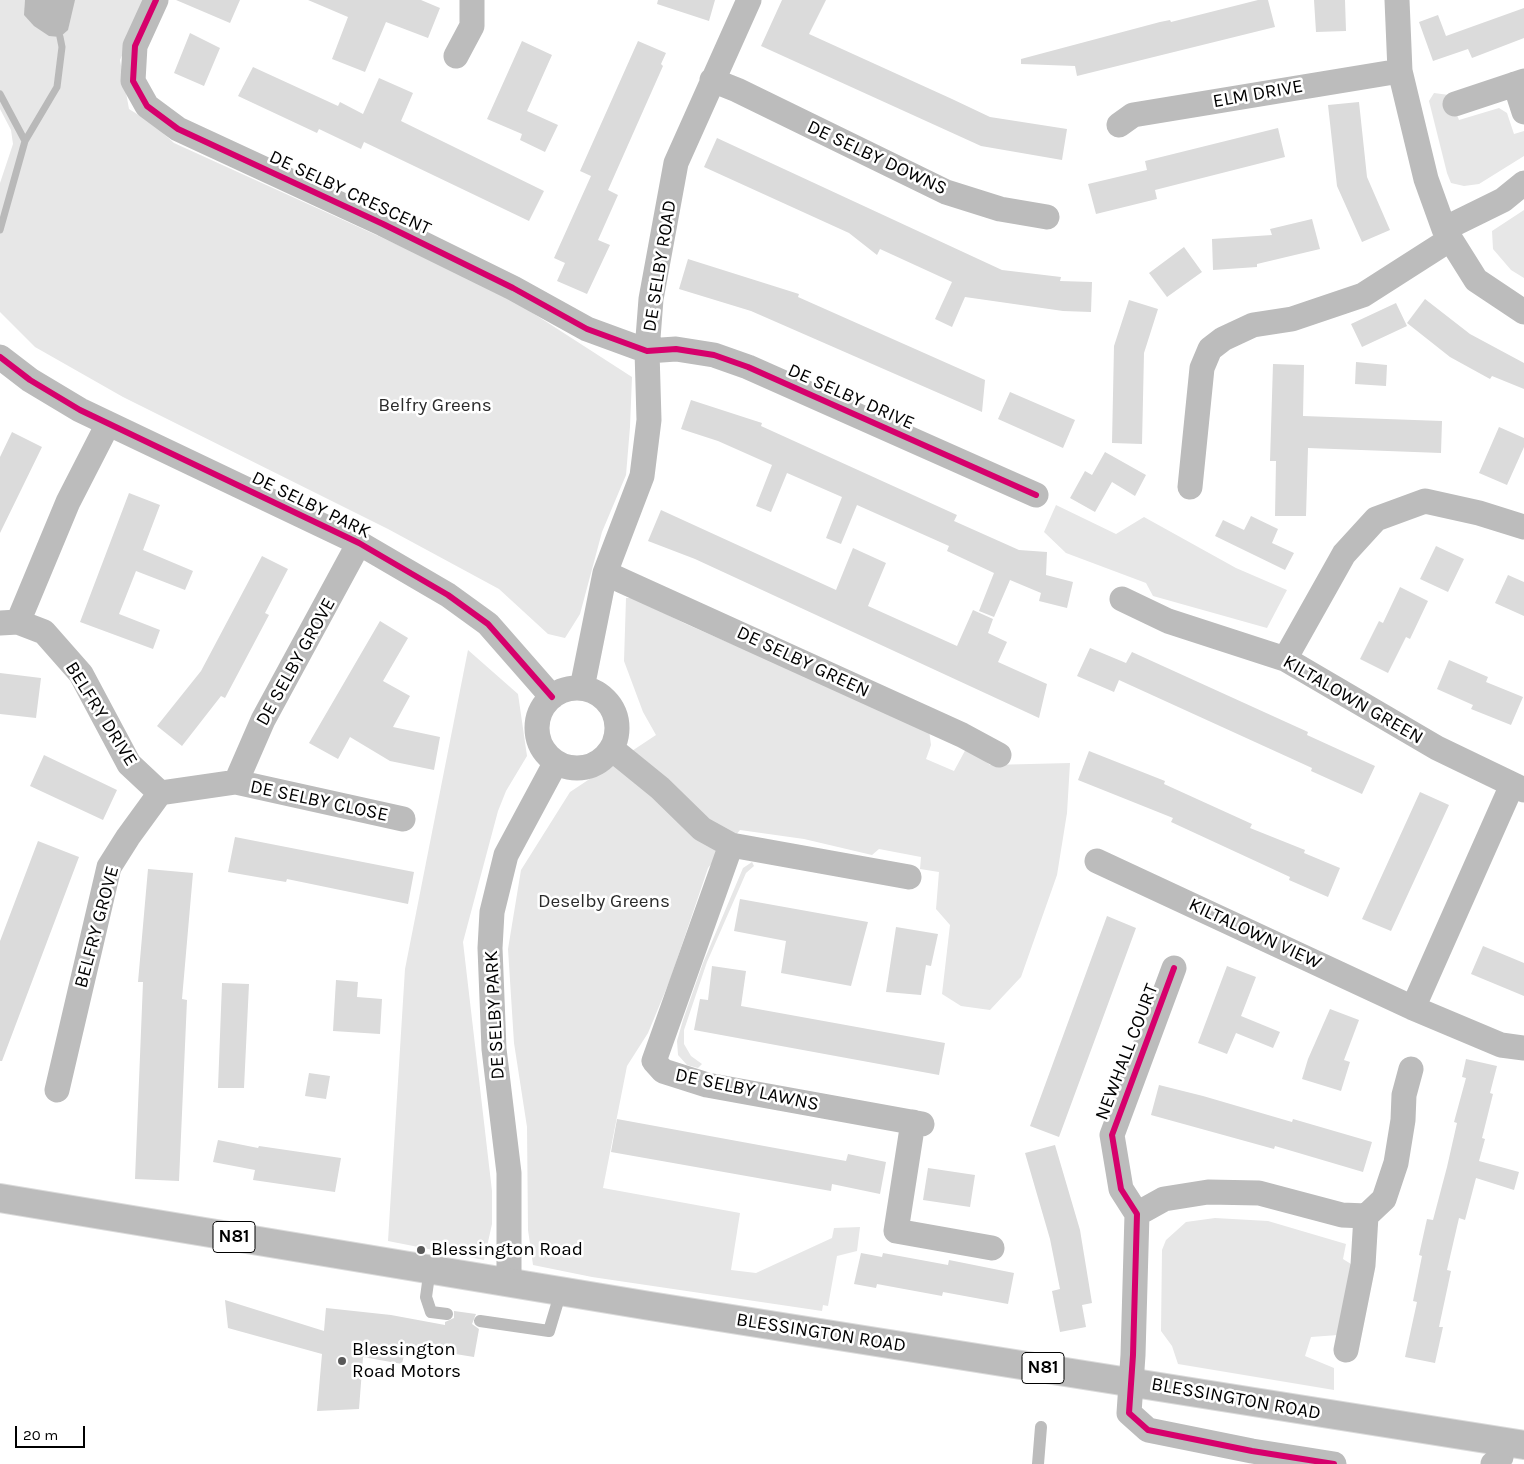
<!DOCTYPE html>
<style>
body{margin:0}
#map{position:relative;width:1524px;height:1464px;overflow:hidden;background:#fff;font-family:Karla,sans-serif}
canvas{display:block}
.scale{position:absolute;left:15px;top:1426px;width:70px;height:22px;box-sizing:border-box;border:2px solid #000;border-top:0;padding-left:6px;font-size:15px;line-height:18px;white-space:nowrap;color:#000;-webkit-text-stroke:4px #fff;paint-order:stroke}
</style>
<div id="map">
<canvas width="1524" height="1464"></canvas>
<div class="scale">20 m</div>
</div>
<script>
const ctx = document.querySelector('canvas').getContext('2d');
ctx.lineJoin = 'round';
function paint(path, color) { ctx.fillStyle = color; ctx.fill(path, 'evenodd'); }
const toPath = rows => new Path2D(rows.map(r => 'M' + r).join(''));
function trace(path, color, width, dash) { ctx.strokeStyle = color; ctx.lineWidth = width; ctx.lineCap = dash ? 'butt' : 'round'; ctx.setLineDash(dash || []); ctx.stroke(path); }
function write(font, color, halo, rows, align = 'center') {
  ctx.font = font + ' Karla,sans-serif'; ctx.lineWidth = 5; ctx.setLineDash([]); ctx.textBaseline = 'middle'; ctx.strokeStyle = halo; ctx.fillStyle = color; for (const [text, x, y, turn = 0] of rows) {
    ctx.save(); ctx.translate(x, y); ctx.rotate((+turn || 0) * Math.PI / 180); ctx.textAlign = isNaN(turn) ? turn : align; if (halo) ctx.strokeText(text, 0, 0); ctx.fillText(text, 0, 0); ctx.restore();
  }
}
paint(toPath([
 [0,0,146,0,120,60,129,109,153,124,174,143,497,290,632,377,630,427,626,475,602,532,580,614,565,638,548,634,499,589,388,529,123,397,35,347,0,312,0,183,13,144,11,130,0,109],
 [1434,93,1449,95,1459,120,1499,108,1507,113,1514,134,1524,131,1524,156,1479,184,1464,186,1451,183,1447,173,1429,101],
 [1524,210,1524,278,1511,270,1493,249,1492,231],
 [1056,505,1116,534,1144,517,1236,568,1287,590,1267,628,1153,596,1146,583,1066,553,1044,532],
 [626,598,634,598,686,624,929,730,931,745,926,759,954,771,967,747,990,765,1070,763,1067,813,1057,875,1021,977,990,1010,961,1006,942,994,950,925,936,909,939,872,920,869,921,857,879,849,872,855,804,839,740,830,708,868,670,980,648,1033,627,1066,603,1188,740,1213,731,1270,756,1273,832,1238,834,1228,860,1227,857,1251,837,1256,828,1306,823,1305,822,1311,592,1277,533,1265,528,1230,527,1127,514,1043,508,949,521,870,570,792,656,735,643,712,624,661],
 [468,650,518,694,527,756,506,791,498,811,463,942,492,1191,492,1224,484,1260,388,1241,405,969],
 [752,862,754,866,746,873,707,962,684,1030,684,1044,691,1056,702,1064,698,1068,687,1065,678,1055,677,1041,683,1020,703,963,743,868],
 [1215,1218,1268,1221,1346,1244,1343,1259,1351,1264,1338,1335,1311,1337,1305,1356,1334,1368,1334,1390,1178,1364,1172,1346,1161,1331,1162,1250,1166,1240,1186,1222]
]), '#e7e7e7');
paint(toPath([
 [25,0,75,0,68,30,60,37,49,36,34,26,24,15]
]), '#b9b9b9');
trace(toPath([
 [0,94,25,141,0,230],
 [25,141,57,87,62,47,60,37]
]), '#b9b9b9', 7);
paint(toPath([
 [176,0,240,0,230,23],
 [308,0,421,0,440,8,428,38,386,22,365,72,332,59,348,17],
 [658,0,715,0,709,21,657,4],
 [782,0,826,0,809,34,952,99,990,117,1067,129,1062,160,981,146,761,46],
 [1258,0,1268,0,1275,27,1077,76,1075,66,1021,64,1021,59,1160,22,1170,20,1171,22],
 [1314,0,1345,0,1346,31,1316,32],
 [1524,8,1524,38,1472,58,1468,49,1433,61,1419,22,1438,15,1446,36],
 [190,33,220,48,204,86,174,73],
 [522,41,552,55,527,111,558,125,545,152,520,140,522,134,487,119],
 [638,41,666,53,661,64,663,66,608,190,618,195,598,240,610,245,587,294,557,281,565,263,554,258,591,176,580,171],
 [253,67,338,106,340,102,363,114,379,78,413,93,401,121,544,191,529,221,364,142,361,149,319,129,317,133,238,96],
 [1359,102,1367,177,1390,230,1362,242,1337,186,1328,105],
 [1278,128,1285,157,1155,190,1157,199,1096,214,1088,184,1147,170,1145,161],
 [717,138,1002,270,1061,277,1060,281,1092,282,1091,312,1063,311,965,297,952,327,935,319,952,282,880,249,877,255,849,233,704,167],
 [1312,219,1320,249,1257,264,1257,267,1213,270,1212,239,1272,235,1270,229],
 [1184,247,1202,272,1167,297,1149,273],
 [688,259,799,294,798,297,985,380,982,412,751,311,679,289],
 [1425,299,1470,334,1524,363,1524,389,1492,376,1490,379,1450,357,1407,323],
 [1129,300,1158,309,1144,353,1142,444,1112,443,1114,346],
 [1396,303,1407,326,1362,347,1351,324],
 [1356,362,1387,365,1386,386,1355,384],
 [1273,364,1304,365,1303,416,1442,421,1441,453,1308,448,1306,516,1275,516,1276,461,1270,461],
 [1010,392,1075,420,1063,448,998,419],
 [691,400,762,423,761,426,957,515,954,521,1019,550,1047,552,1046,575,1073,582,1067,608,1039,601,1041,593,1010,580,994,617,979,611,994,573,947,551,949,546,857,505,841,544,826,538,842,497,787,473,771,512,756,506,772,465,718,441,681,429],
 [1499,427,1524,438,1524,447,1507,485,1479,473],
 [12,432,42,447,0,533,0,457],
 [1105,452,1146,475,1135,496,1112,482,1095,512,1070,498,1085,471,1092,475],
 [129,493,160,505,143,550,193,571,185,590,136,571,119,614,160,630,153,649,80,622],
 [661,510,836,590,853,548,886,563,868,606,957,646,973,610,993,619,988,633,1007,642,998,662,1047,684,1039,718,695,559,648,541],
 [1251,516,1278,529,1272,543,1294,553,1285,570,1215,536,1223,520,1244,530],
 [1436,546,1464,559,1448,592,1420,579],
 [262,556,288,569,265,613,269,615,225,698,221,696,182,746,157,726,201,671],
 [1508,575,1524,582,1524,616,1495,603],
 [1400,587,1428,601,1410,639,1406,637,1388,673,1360,659,1379,621,1383,623],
 [380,621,408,638,383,681,410,696,393,727,440,737,434,770,390,761,350,737,338,759,309,743],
 [1090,648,1126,663,1132,652,1308,732,1307,735,1375,766,1362,794,1311,771,1312,768,1119,680,1114,692,1077,676],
 [1449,660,1488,677,1486,682,1523,697,1511,725,1471,709,1473,705,1437,689],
 [0,673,41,678,36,718,0,714],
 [1089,751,1165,781,1164,784,1252,824,1250,828,1305,850,1304,853,1340,868,1328,897,1289,880,1290,877,1171,822,1173,818,1078,780],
 [44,755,117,790,103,820,30,786],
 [1420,792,1449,805,1391,931,1362,919],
 [235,837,414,872,408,904,287,879,286,882,228,872],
 [38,841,79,857,2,1061,0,1061,0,941],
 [148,869,193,873,182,999,187,1000,179,1181,135,1179,143,982,138,982],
 [740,899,868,922,851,986,781,973,786,941,734,931],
 [1107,916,1136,928,1059,1137,1030,1126],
 [896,927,938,934,931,966,926,965,921,995,886,992],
 [1483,946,1524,963,1524,996,1471,974],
 [712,966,746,971,741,1006,945,1043,939,1075,694,1030,700,999,708,1000],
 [1227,966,1256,977,1241,1016,1280,1032,1273,1048,1236,1033,1227,1054,1198,1043],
 [336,980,358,982,357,997,382,999,380,1034,333,1031],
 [222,983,249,984,244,1088,218,1088],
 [1330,1009,1359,1020,1344,1060,1350,1062,1341,1091,1302,1079,1308,1059],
 [1466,1059,1497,1066,1490,1093,1493,1094,1482,1138,1485,1139,1479,1161,1519,1172,1514,1190,1476,1178,1465,1220,1459,1218,1447,1270,1451,1271,1439,1327,1443,1327,1435,1363,1405,1357,1417,1302,1413,1301,1422,1256,1419,1255,1427,1219,1433,1220,1447,1167,1457,1123,1454,1122,1466,1078,1462,1077],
 [309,1073,330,1076,326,1099,305,1096],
 [1159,1085,1203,1096,1292,1122,1293,1119,1372,1142,1363,1172,1275,1146,1274,1149,1151,1115],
 [617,1119,846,1161,848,1154,886,1162,880,1194,832,1184,831,1191,611,1152],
 [218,1140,258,1148,259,1146,341,1158,335,1192,253,1180,255,1170,213,1162],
 [1055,1145,1080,1230,1092,1303,1082,1305,1086,1327,1060,1332,1052,1291,1060,1289,1050,1239,1025,1153],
 [928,1168,975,1175,970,1207,923,1200],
 [861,1253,882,1257,883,1253,948,1265,949,1260,1014,1273,1008,1304,943,1292,942,1296,877,1284,876,1288,854,1284],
 [225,1300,324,1331,326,1308,391,1315,445,1325,445,1322,454,1318,454,1311,476,1314,472,1324,479,1329,474,1357,406,1346,402,1364,363,1357,359,1409,317,1411,322,1354,228,1328]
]), '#dbdbdb');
const primary = toPath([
 [0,1198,650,1306,1524,1445]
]);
trace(primary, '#dbdbdb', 30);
trace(toPath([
 [430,1268,426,1297,431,1312,447,1314],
 [480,1321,549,1331,561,1291],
 [1038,1464,1041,1427]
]), '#bcbcbc', 12);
trace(toPath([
 [156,0,135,46,133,81,147,106,178,129,383,224,513,288,587,329,647,351,676,349,714,355,748,367,1036,495],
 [1397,0,1400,71,1426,179,1444,229,1476,280,1524,312],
 [456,56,472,26,472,0],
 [712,80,737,90,946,192,1000,209,1047,217],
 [1515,84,1524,112],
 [1455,104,1524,81],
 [1119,125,1133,115,1400,71],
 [1444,229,1503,200,1524,183],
 [0,357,30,380,80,410,359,543,448,595,488,624,552,697],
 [1190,487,1202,368,1210,349,1223,339,1253,325,1292,319,1363,295,1449,240],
 [605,573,962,735,999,755],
 [1122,599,1168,621,1285,659,1437,748,1524,790],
 [18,622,68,502,108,424],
 [0,623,18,622,44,632,81,674,129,764,160,793],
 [1285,659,1344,554,1376,519,1425,501,1479,513,1524,527],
 '537 728a40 40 0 1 1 80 0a40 40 0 1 1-80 0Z',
 [582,688,605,573,642,476,649,420,647,351,651,299,676,163,749,0],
 [612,749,660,788,702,829,731,845,909,877],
 [236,782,263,720,359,543],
 [731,845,654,1061,663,1071,707,1085,922,1124],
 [1097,861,1413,1008,1501,1045,1524,1048],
 [1174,968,1112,1135,1121,1189,1137,1214,1133,1355,1129,1413,1148,1430,1252,1451,1334,1464],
 [1413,1008,1512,785],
 [57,1090,109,867,128,837,160,793,236,782,403,819],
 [913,1122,896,1231,992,1248],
 [1137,1214,1164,1199,1208,1192,1259,1193,1342,1215,1366,1216,1384,1199,1396,1163,1403,1120,1404,1095,1411,1069],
 [509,1282,509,1173,494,1049,490,948,492,912,506,855,556,762],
 [1346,1350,1363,1265,1366,1216],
 [1493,1464,1501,1457,1503,1442]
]), '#bcbcbc', 25);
trace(primary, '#bcbcbc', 28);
trace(toPath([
 [156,0,135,46,133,81,147,106,178,129,383,224,513,288,587,329,647,351,676,349,714,355,748,367,1036,495],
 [0,357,30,380,80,410,359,543,448,595,488,624,552,697],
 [1174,968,1112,1135,1121,1189,1137,1214,1133,1355,1129,1413,1148,1430,1252,1451,1334,1464]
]), '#d6006c', 6);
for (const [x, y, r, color] of [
 [421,1250,5,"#595959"],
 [342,1361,5,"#595959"]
]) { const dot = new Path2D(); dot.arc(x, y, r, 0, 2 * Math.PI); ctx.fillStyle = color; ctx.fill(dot); trace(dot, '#fff', 2); }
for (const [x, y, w] of [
 [234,1237,42],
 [1043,1368,42]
]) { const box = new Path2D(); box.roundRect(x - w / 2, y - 15.5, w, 31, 4); ctx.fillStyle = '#fff'; ctx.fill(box); trace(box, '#000', 1); }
write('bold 18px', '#000', null, [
 ["N81",234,1237],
 ["N81",1043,1368]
]);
write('19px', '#000', '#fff', [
 ["ELM DRIVE",1258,94,-10],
 ["DE SELBY DOWNS",877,158,25],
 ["DE SELBY CRESCENT",350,193,25],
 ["DE SELBY ROAD",660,266,-81],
 ["DE SELBY DRIVE",851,397,24],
 ["DE SELBY PARK",311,505,26],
 ["DE SELBY GROVE",296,662,-61],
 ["DE SELBY GREEN",803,662,25],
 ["KILTALOWN GREEN",1353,700,30],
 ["BELFRY DRIVE",101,714,58],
 ["DE SELBY CLOSE",319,801,12],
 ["BELFRY GROVE",97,927,-75],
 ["KILTALOWN VIEW",1255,934,25],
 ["DE SELBY PARK",495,1015,-93],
 ["NEWHALL COURT",1127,1052,-69],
 ["DE SELBY LAWNS",747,1090,12],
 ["BLESSINGTON ROAD",821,1333,9],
 ["BLESSINGTON ROAD",1236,1399,10]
]);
write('19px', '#2b2b2b', '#fff', [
 ["Belfry Greens",435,406],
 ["Deselby Greens",604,902]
]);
write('19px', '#000', '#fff', [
 ["Blessington Road",431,1250],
 ["Blessington",352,1350],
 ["Road Motors",352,1372]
], 'left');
</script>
